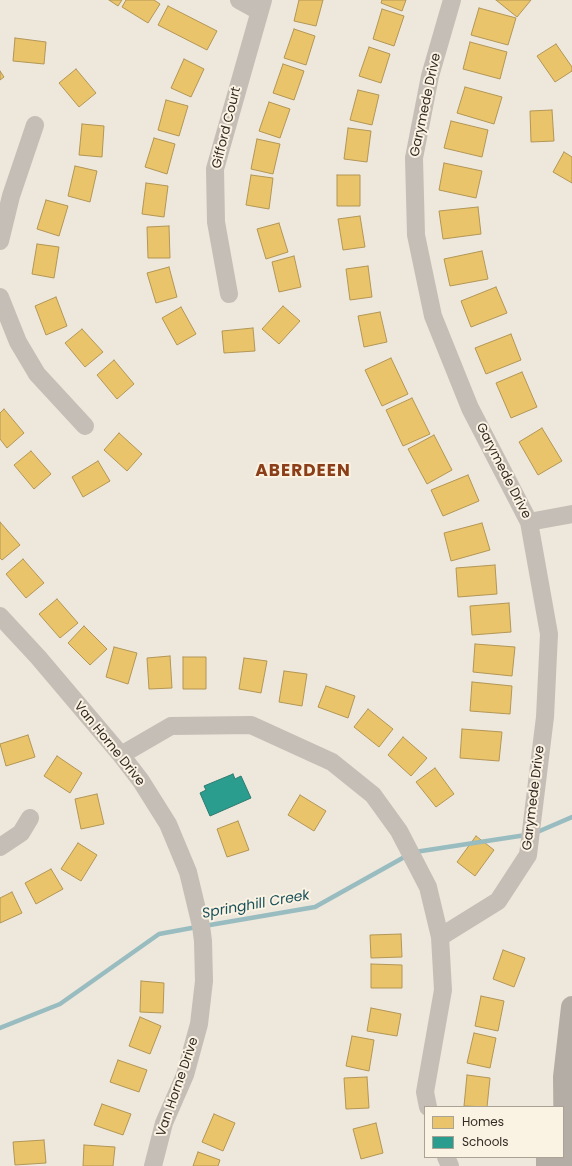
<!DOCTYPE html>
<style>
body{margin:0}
#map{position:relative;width:572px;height:1166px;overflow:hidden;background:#ede7dc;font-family:Poppins,sans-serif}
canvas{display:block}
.legend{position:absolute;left:424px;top:1106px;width:140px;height:52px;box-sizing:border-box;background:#faf2e2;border:1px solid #aba296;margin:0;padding:5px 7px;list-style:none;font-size:12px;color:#352b25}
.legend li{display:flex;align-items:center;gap:8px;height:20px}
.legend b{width:20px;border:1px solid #aba296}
</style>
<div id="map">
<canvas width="572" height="1166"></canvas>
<ul class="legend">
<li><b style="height:11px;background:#e9c46a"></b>Homes</li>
<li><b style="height:11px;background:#2a9d8f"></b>Schools</li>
</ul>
</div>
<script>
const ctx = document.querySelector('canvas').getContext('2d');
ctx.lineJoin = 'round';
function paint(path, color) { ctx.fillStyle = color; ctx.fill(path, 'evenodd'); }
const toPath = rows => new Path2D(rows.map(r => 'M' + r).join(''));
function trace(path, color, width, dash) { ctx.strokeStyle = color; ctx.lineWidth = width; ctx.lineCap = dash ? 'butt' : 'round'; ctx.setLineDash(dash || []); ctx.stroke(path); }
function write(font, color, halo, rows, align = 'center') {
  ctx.font = font + ' Poppins,sans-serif'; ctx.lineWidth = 4; ctx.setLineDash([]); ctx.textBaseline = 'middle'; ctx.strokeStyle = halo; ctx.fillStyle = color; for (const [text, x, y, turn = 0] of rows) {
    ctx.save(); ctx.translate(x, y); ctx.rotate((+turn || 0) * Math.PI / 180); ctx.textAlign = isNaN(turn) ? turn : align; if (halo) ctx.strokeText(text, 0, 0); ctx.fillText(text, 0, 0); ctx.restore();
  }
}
const homes = toPath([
 [109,0,122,0,118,6,109,0],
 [126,0,154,0,160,4,148,23,122,7,126,0],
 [299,0,323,0,316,26,294,21,299,0],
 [382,0,406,0,402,11,381,3,382,0],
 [496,0,531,0,517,17,496,0],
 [168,6,217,31,207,50,158,25,168,6],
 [479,8,516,18,508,45,471,35,479,8],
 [382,9,404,16,394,46,373,39,382,9],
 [294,29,315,36,306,65,284,58,294,29],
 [15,38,46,42,44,64,13,61,15,38],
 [470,42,507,52,500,79,463,69,470,42],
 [556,44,572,67,572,71,555,82,537,56,556,44],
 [369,47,390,54,381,83,359,76,369,47],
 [184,59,204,69,191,97,171,88,184,59],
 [283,64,304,71,294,100,273,93,283,64],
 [76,69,96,93,79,107,59,83,76,69],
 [0,71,4,77,0,80,0,71],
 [465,87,502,97,494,124,457,113,465,87],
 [358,90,379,95,372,125,350,120,358,90],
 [166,100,188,106,179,136,158,130,166,100],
 [269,102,290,109,280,138,259,131,269,102],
 [552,110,554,141,531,142,530,111,552,110],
 [451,121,488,130,482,157,444,148,451,121],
 [82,124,104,126,102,157,79,155,82,124],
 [348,128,371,131,367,162,344,159,348,128],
 [154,138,175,144,167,174,145,167,154,138],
 [257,139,280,144,273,174,251,169,257,139],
 [564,152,572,157,572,183,553,172,564,152],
 [444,163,482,171,476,198,439,190,444,163],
 [75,166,97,171,90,202,68,196,75,166],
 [251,175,273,178,269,209,246,205,251,175],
 [337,175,360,175,360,206,337,206,337,175],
 [146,183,168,186,164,217,142,214,146,183],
 [46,200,68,206,59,236,37,229,46,200],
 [478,207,481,234,443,239,439,211,478,207],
 [360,216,365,247,343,250,338,219,360,216],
 [279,223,288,252,266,259,257,229,279,223],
 [169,226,170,258,148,258,147,227,169,226],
 [37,244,59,247,54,278,32,274,37,244],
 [482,251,488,279,450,286,444,259,482,251],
 [294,256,301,287,279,292,272,262,294,256],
 [368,266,372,297,350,300,346,269,368,266],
 [169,267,177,297,156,303,147,273,169,267],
 [496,287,507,313,471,327,461,301,496,287],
 [56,297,67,326,46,335,35,306,56,297],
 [283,306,300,321,279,344,262,329,283,306],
 [181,307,196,334,177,345,162,318,181,307],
 [380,312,387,342,364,347,358,316,380,312],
 [253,328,255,351,224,353,222,331,253,328],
 [82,329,103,352,85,367,65,343,82,329],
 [511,334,521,360,486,374,475,348,511,334],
 [391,358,408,394,382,406,365,370,391,358],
 [114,360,134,384,117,399,97,375,114,360],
 [522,372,537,407,511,418,496,383,522,372],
 [412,398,430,434,403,446,386,410,412,398],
 [4,409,24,433,7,448,0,439,0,413,4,409],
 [542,428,562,461,538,475,519,442,542,428],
 [119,433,142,454,127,471,104,450,119,433],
 [434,435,452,470,427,484,408,449,434,435],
 [31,451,51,474,34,489,14,465,31,451],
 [98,461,110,481,83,497,72,477,98,461],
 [468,475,479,501,443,516,431,490,468,475],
 [0,522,20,545,2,560,0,558,0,522],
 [482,523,490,550,451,561,444,533,482,523],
 [23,559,44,583,26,598,6,574,23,559],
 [495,565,497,594,458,597,456,568,495,565],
 [57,599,78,623,60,638,39,614,57,599],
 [509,603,511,632,472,635,470,606,509,603],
 [84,626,107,649,90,665,68,643,84,626],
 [475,644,515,647,512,676,473,672,475,644],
 [114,647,137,653,128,684,106,677,114,647],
 [170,656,172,688,149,689,147,658,170,656],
 [183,657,206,657,206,689,183,689,183,657],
 [244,658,267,661,261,693,239,689,244,658],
 [284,671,307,674,302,706,279,702,284,671],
 [472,682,512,686,510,714,470,711,472,682],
 [326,686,355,696,348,718,318,707,326,686],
 [368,709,393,729,379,747,354,727,368,709],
 [462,729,502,732,499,761,460,758,462,729],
 [28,735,35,757,6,766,0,744,28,735],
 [403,737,427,758,411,776,388,755,403,737],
 [57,756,82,773,70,793,44,776,57,756],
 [435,768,454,794,436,807,416,782,435,768],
 [97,794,104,824,81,829,75,799,97,794],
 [300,795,326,811,314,831,288,815,300,795],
 [238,821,249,850,227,857,217,829,238,821],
 [476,836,494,850,475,876,457,862,476,836],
 [78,843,97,855,81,881,61,869,78,843],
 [51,869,63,889,36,904,25,883,51,869],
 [12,892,22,913,0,923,0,898,12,892],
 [401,934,402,957,371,958,370,935,401,934],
 [503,950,525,958,514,987,493,979,503,950],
 [371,964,402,965,402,988,371,988,371,964],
 [141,981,164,983,163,1013,140,1012,141,981],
 [481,996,504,1001,498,1031,475,1026,481,996],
 [371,1008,401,1014,397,1036,367,1031,371,1008],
 [140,1017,161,1026,150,1054,129,1046,140,1017],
 [474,1033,496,1038,490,1068,467,1063,474,1033],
 [352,1036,374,1040,369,1071,346,1066,352,1036],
 [118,1060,147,1070,139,1092,110,1082,118,1060],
 [467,1075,490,1078,487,1107,464,1106,467,1075],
 [367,1077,369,1108,346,1109,344,1078,367,1077],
 [102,1104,131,1114,123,1135,94,1125,102,1104],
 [214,1114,235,1123,223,1151,202,1142,214,1114],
 [376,1123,383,1153,361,1159,353,1129,376,1123],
 [44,1140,46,1163,15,1165,13,1142,44,1140],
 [84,1145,115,1147,113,1166,83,1166,84,1145],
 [198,1152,220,1160,218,1166,193,1166,198,1152]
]);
paint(homes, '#e9c46a');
trace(homes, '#b39655', 1);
const schools = toPath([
 [233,774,235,779,241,776,251,798,210,816,200,793,206,790,204,786,233,774]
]);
paint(schools, '#2a9d8f');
trace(schools, '#2d7b6f', 1);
trace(toPath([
 [535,833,572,817],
 [415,852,526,835],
 [204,926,315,907,408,855],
 [0,1028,60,1004,159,934,197,927]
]), '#98bcbf', 4.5);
trace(toPath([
 [239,0,259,11],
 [0,241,11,196,35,125],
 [229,294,216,222,215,169,263,0],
 [0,297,18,342,37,374,85,426],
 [529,522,572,514],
 [0,616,38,657,121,755,141,781,168,824,188,872,201,926,203,941,204,981,199,1024,185,1075,164,1123,153,1166],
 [121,755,171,726,251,725,332,762,373,795,399,831,428,887,440,937,443,990,425,1092,428,1107],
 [0,847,21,833,30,818],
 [440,937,498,901,528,855,545,717,549,634,529,522,470,408,433,316,416,235,414,158,430,76,452,0],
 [446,1157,450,1166]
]), '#c5beb6', 18);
trace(toPath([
 [547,1157,547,1166],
 [565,1166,564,1077,572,1007]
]), '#b4ada5', 22);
write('13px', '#352b25', '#faf2e2', [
 ["Garymede Drive",426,105,-78],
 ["Gifford Court",227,128,-76],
 ["Garymede Drive",503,471,63],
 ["Van Horne Drive",109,744,51],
 ["Garymede Drive",534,798,-83],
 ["Van Horne Drive",178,1087,-71]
]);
write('italic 14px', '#174f5a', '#faf2e2', [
 ["Springhill Creek",256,905,-10]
]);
ctx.letterSpacing = '1px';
write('bold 17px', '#8b3e17', '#faf2e2', [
 ["ABERDEEN",303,472]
]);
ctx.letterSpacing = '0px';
</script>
